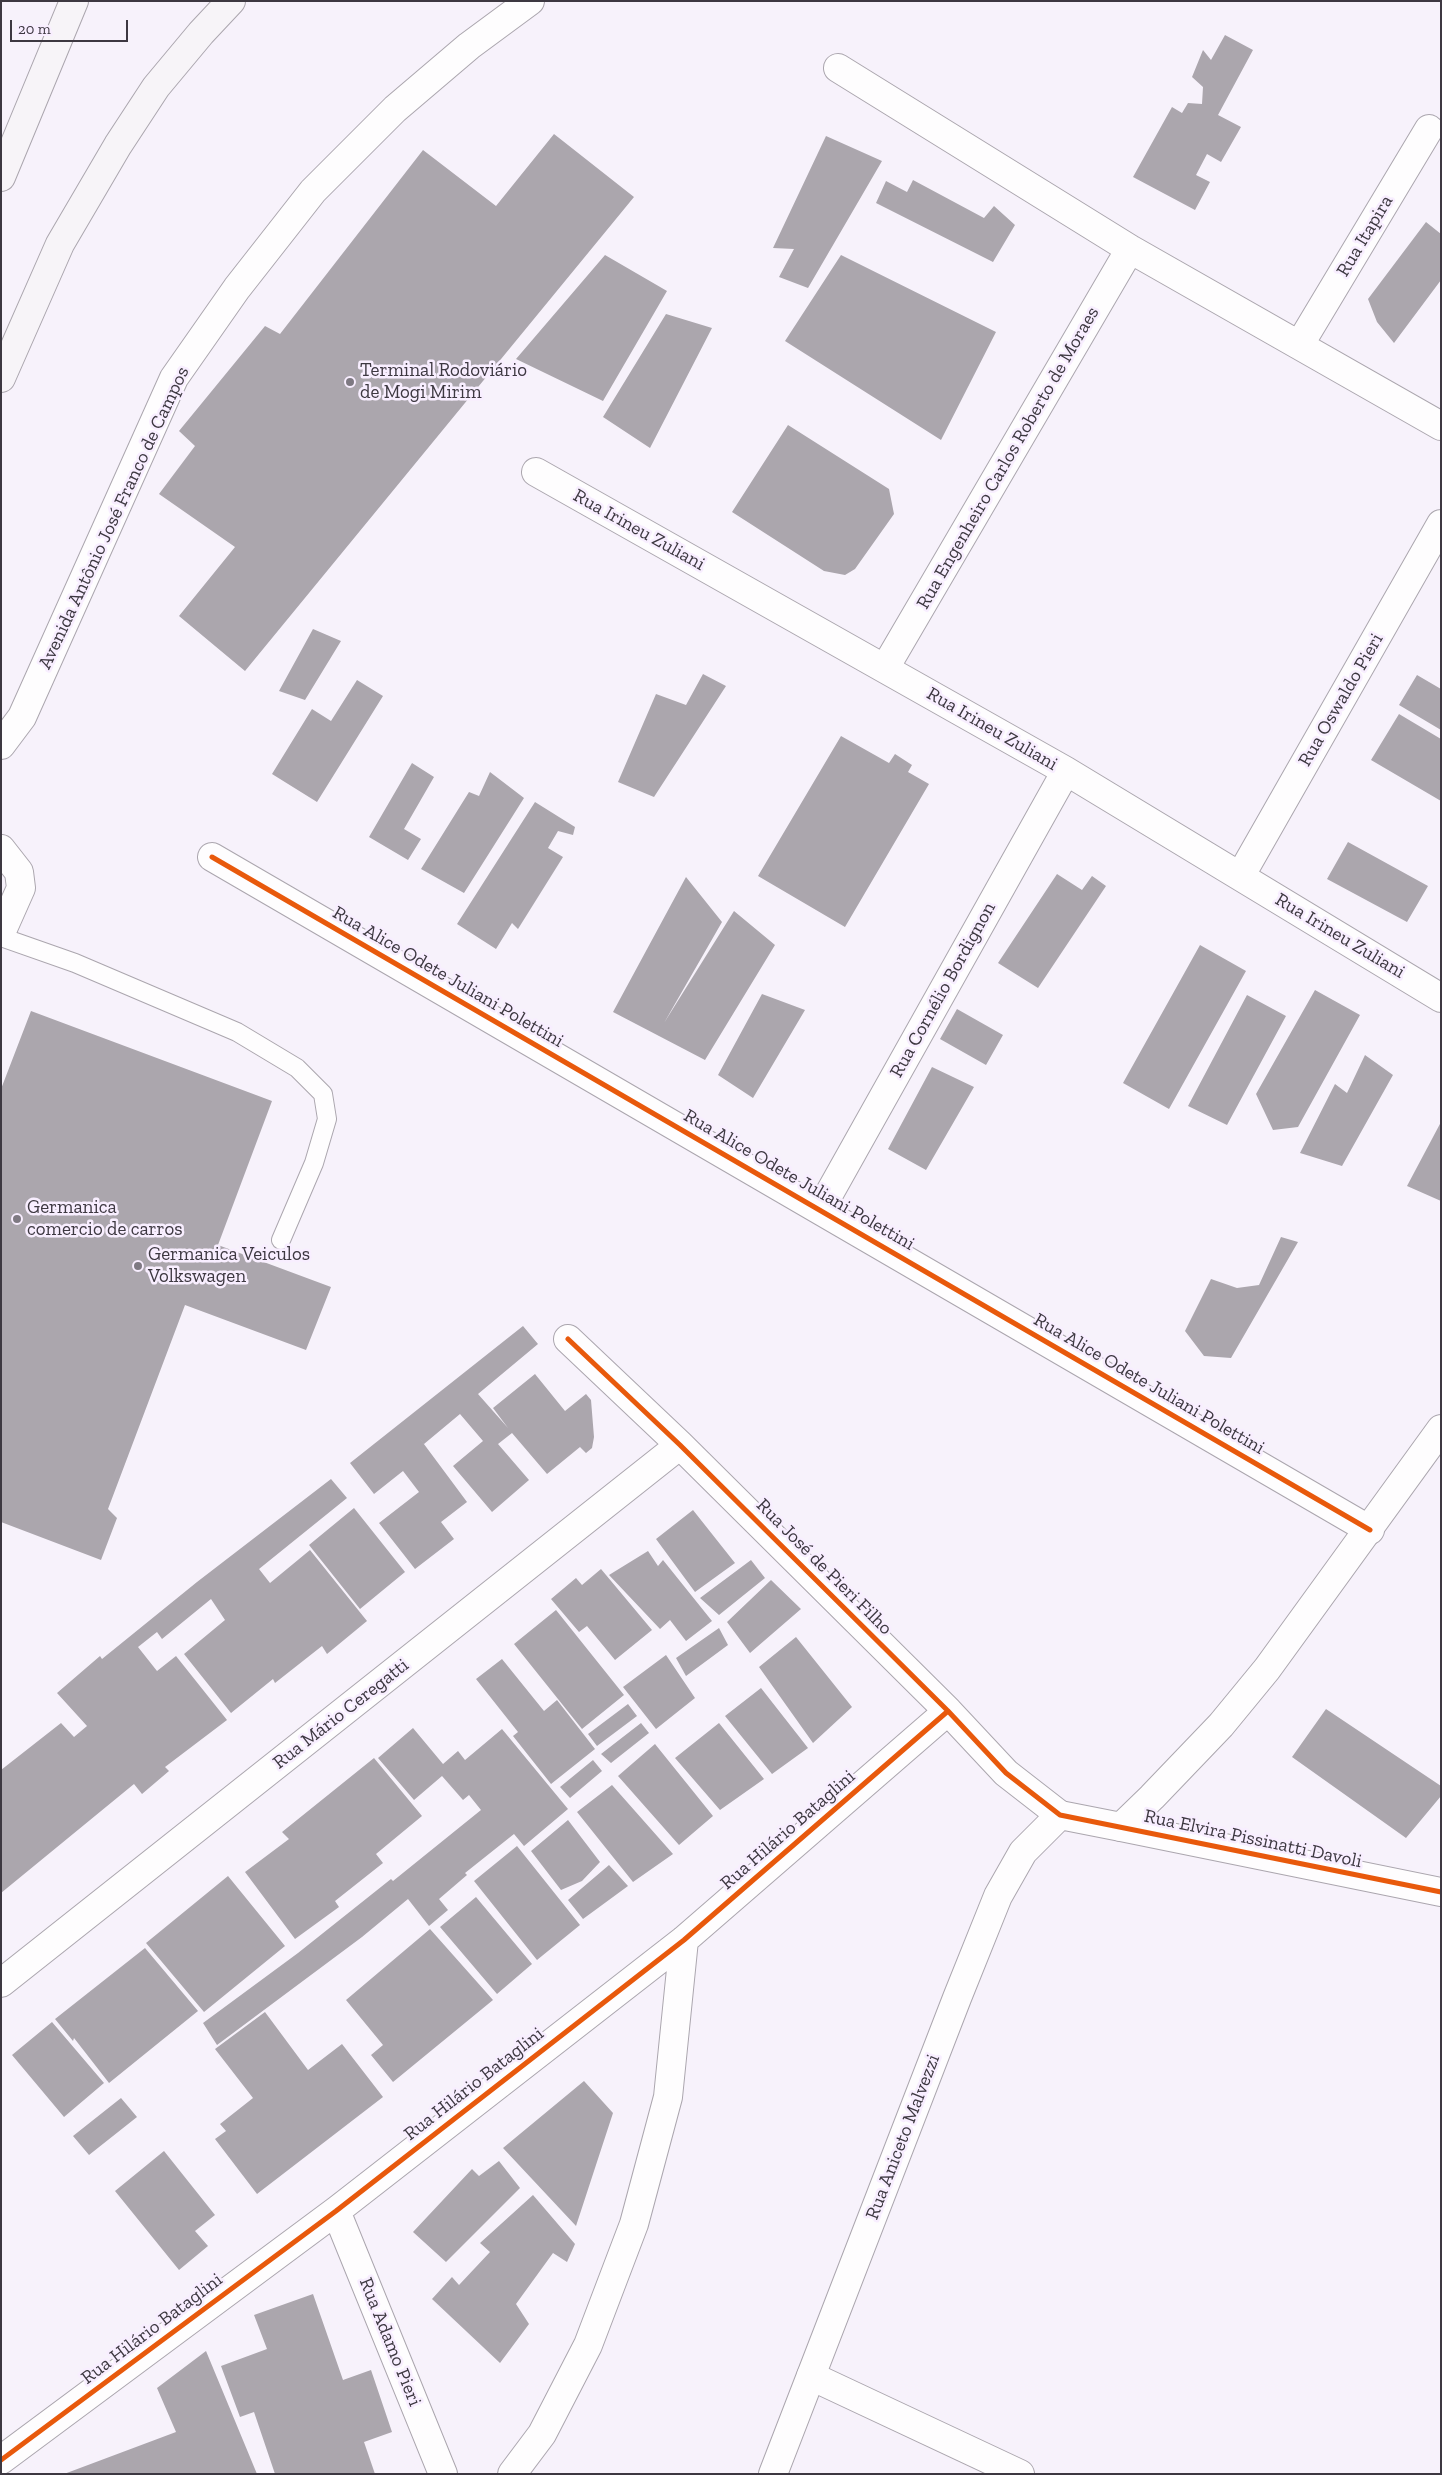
<!DOCTYPE html>
<meta charset="utf-8">
<style>
body{margin:0}
#map{position:relative;width:1442px;height:2475px;overflow:hidden;background:#f7f2fb;font-family:"Zilla Slab",serif}
canvas{display:block}
.frame{position:absolute;inset:0;border:2px solid #3d3841;pointer-events:none}
.scale{position:absolute;left:10px;top:20px;width:118px;height:22px;box-sizing:border-box;border:2px solid #3d3841;border-top:0;padding-left:6px;font-size:15px;line-height:18px;white-space:nowrap;color:#3d3841;-webkit-text-stroke:4px #f8eeff;paint-order:stroke}
</style>
<div id="map">
<canvas width="1442" height="2475"></canvas>
<div class="frame"></div>
<div class="scale">20 m</div>
</div>
<script>
const ctx = document.querySelector('canvas').getContext('2d');
ctx.lineJoin = 'round';
function paint(path, color) { ctx.fillStyle = color; ctx.fill(path, 'evenodd'); }
const toPath = rows => new Path2D(rows.map(r => 'M' + r).join(''));
function trace(path, color, width, dash) { ctx.strokeStyle = color; ctx.lineWidth = width; ctx.lineCap = dash ? 'butt' : 'round'; ctx.setLineDash(dash || []); ctx.stroke(path); }
function write(font, color, halo, rows, align = 'center') {
  ctx.font = font + ' "Zilla Slab",serif'; ctx.lineWidth = 5; ctx.setLineDash([]); ctx.textBaseline = 'middle'; ctx.strokeStyle = halo; ctx.fillStyle = color; for (const [text, x, y, turn = 0] of rows) {
    ctx.save(); ctx.translate(x, y); ctx.rotate((+turn || 0) * Math.PI / 180); ctx.textAlign = isNaN(turn) ? turn : align; if (halo) ctx.strokeText(text, 0, 0); ctx.fillText(text, 0, 0); ctx.restore();
  }
}
paint(toPath([
 [1225,35,1253,50,1218,115,1241,127,1221,162,1207,154,1196,175,1210,182,1195,210,1133,177,1172,107,1182,113,1188,103,1202,104,1203,87,1192,77,1203,50,1211,60],
 [554,134,634,197,245,671,179,616,235,547,159,494,195,446,179,431,265,326,280,334,423,150,496,206],
 [826,136,882,161,808,288,779,277,794,249,773,248],
 [913,180,984,218,994,206,1015,225,993,262,876,203,886,181,907,192],
 [1426,222,1441,234,1441,280,1394,343,1377,322,1368,299],
 [605,255,667,291,603,401,516,359],
 [841,255,996,332,941,440,785,341],
 [666,314,712,328,650,448,603,417],
 [788,425,889,489,894,514,855,569,845,575,824,571,732,512],
 [313,629,341,641,305,700,279,691],
 [703,674,726,686,654,797,618,782,656,694,686,705],
 [1417,675,1441,689,1441,730,1399,705],
 [357,680,383,696,317,802,272,774,312,709,331,721],
 [1399,714,1441,739,1441,801,1371,760],
 [841,736,889,763,895,754,912,765,908,772,929,784,845,927,758,876],
 [412,763,434,777,404,829,421,839,408,860,369,837],
 [490,772,524,798,464,893,421,869,469,792,479,796],
 [535,802,575,827,573,835,558,831,548,848,563,857,518,929,512,923,496,949,457,924],
 [1348,842,1428,886,1407,922,1327,879],
 [1057,874,1082,890,1092,876,1106,886,1038,988,998,963],
 [686,877,722,922,664,1023,734,911,775,945,705,1060,613,1012],
 [1200,945,1246,971,1169,1109,1123,1083],
 [1315,990,1360,1015,1298,1127,1273,1130,1256,1094],
 [762,994,805,1010,753,1098,718,1075],
 [1247,995,1286,1016,1227,1125,1188,1106],
 [957,1009,1003,1035,986,1065,940,1039],
 [31,1011,272,1101,218,1245,331,1287,306,1350,185,1305,108,1509,117,1518,101,1560,1,1522,1,1089],
 [1365,1055,1393,1075,1342,1166,1300,1153,1335,1084,1347,1093],
 [932,1067,974,1087,926,1170,888,1149],
 [1441,1122,1441,1201,1407,1186],
 [1281,1237,1298,1242,1231,1358,1204,1356,1185,1331,1211,1279,1237,1288,1259,1285],
 [523,1326,538,1344,478,1394,508,1428,493,1408,535,1374,565,1411,586,1394,591,1400,594,1437,592,1448,586,1453,580,1447,547,1474,512,1433,498,1444,529,1480,492,1512,453,1466,483,1441,460,1414,424,1444,418,1436,467,1502,441,1522,454,1539,415,1569,379,1523,419,1492,403,1471,374,1494,350,1463],
 [331,1479,347,1498,259,1569,270,1583,310,1550,367,1621,327,1654,322,1646,275,1683,273,1679,231,1713,184,1654,225,1620,211,1599,162,1639,157,1632,138,1647,157,1671,176,1656,227,1720,165,1767,169,1771,142,1794,134,1784,1,1893,1,1770,61,1723,74,1737,87,1726,57,1693,100,1656,102,1659,197,1582],
 [354,1508,405,1572,360,1609,309,1545],
 [693,1510,735,1563,695,1592,656,1539],
 [648,1551,658,1566,663,1560,712,1621,686,1641,670,1620,660,1629,609,1575],
 [751,1560,765,1578,719,1615,700,1598],
 [601,1569,652,1630,615,1660,587,1626,579,1632,551,1599,576,1578,582,1585],
 [771,1580,801,1609,750,1653,727,1622],
 [556,1610,624,1695,582,1729,514,1644],
 [719,1628,728,1645,686,1676,676,1658],
 [796,1637,852,1707,813,1743,759,1667],
 [666,1655,695,1698,656,1729,623,1687],
 [502,1659,544,1711,557,1700,595,1749,551,1784,513,1736,518,1732,476,1679],
 [761,1688,808,1748,772,1774,725,1716],
 [628,1704,637,1716,597,1746,588,1734],
 [1326,1709,1441,1786,1441,1796,1406,1838,1292,1757],
 [641,1723,649,1733,611,1763,601,1754],
 [719,1723,764,1779,720,1810,675,1758],
 [413,1728,443,1764,458,1751,465,1760,502,1729,568,1809,524,1846,514,1834,465,1873,467,1875,439,1899,448,1910,429,1926,408,1899,362,1937,217,2045,203,2023,298,1953,391,1879,393,1881,481,1810,469,1795,463,1800,442,1776,414,1800,378,1758],
 [655,1744,713,1816,679,1845,618,1776],
 [374,1758,422,1816,376,1854,383,1863,335,1901,339,1907,295,1939,245,1872,289,1839,282,1832],
 [593,1760,602,1771,570,1798,560,1787],
 [612,1785,673,1854,633,1882,577,1812],
 [568,1820,600,1862,582,1881,561,1890,531,1851],
 [517,1846,580,1925,537,1960,474,1881],
 [609,1865,628,1886,583,1919,568,1900],
 [228,1876,285,1946,204,2012,146,1943],
 [476,1897,532,1964,497,1994,440,1927],
 [430,1929,493,2000,393,2082,371,2055,383,2045,346,2000],
 [145,1948,198,2011,109,2083,74,2038,73,2041,55,2019],
 [265,2012,308,2070,342,2044,383,2097,257,2194,215,2139,226,2131,220,2124,253,2098,215,2049],
 [52,2022,104,2083,64,2117,12,2055],
 [584,2081,613,2113,576,2226,503,2148],
 [121,2098,137,2117,89,2155,73,2136],
 [164,2151,215,2215,195,2231,208,2246,179,2270,115,2191],
 [499,2161,520,2188,446,2262,413,2232,472,2169,479,2176],
 [533,2195,575,2244,567,2262,553,2253,516,2304,529,2324,500,2363,432,2299,452,2277,459,2285,490,2252,480,2243],
 [313,2294,343,2380,371,2370,392,2432,364,2442,375,2474,275,2474,254,2412,240,2417,221,2366,267,2349,254,2315],
 [206,2351,257,2474,64,2474,176,2432,157,2388]
]), '#aba6ad');
const service = toPath([
 [1,937,75,963,237,1032,297,1068,323,1094,327,1119,314,1163,281,1240]
]);
const minor = toPath([
 [838,68,1130,249,1441,426],
 [1300,344,1429,129],
 [536,472,1066,771,1441,998],
 [885,668,1130,249],
 [1,745,22,717,174,378,237,288,313,191,395,109,469,46,530,1],
 [1,849,19,872,21,888,1,933],
 [212,857,1370,1530],
 [1241,875,1441,524],
 [820,1210,1066,771],
 [568,1339,680,1445,948,1711,1006,1773,1060,1815],
 [1121,1827,1441,1892],
 [1,1983,680,1445],
 [336,2211,443,2474],
 [811,2376,1020,2474],
 [1,2460,336,2211,684,1940,948,1711],
 [512,2474,542,2434,588,2345,634,2224,668,2097,684,1940]
]);
const tertiary = toPath([
 [773,2474,957,1998,998,1896,1023,1852,1060,1815,1121,1827,1152,1797,1221,1725,1267,1669,1441,1429]
]);
const secondary = toPath([
 [1,177,74,1],
 [1,378,60,244,118,145,156,87,201,33,231,1]
]);
trace(service, '#aba6ae', 20);
trace(minor, '#aba6ae', 30);
trace(tertiary, '#aba6ae', 30);
trace(secondary, '#aba6ae', 30);
trace(service, '#fefdfe', 18);
trace(minor, '#fefdfe', 28);
trace(tertiary, '#fefdfe', 28);
trace(secondary, '#f7f4f8', 28);
trace(toPath([
 [212,857,1370,1530],
 [568,1339,680,1445,948,1711,1006,1773,1060,1815,1441,1892],
 [1,2460,336,2211,684,1940,948,1711]
]), '#e8590c', 5);
for (const [x, y, r, color] of [
 [350,382,5,"#7e7982"],
 [17,1219,5,"#7e7982"],
 [138,1266,5,"#7e7982"]
]) { const dot = new Path2D(); dot.arc(x, y, r, 0, 2 * Math.PI); ctx.fillStyle = color; ctx.fill(dot); trace(dot, '#f8eeff', 2); }
write('19px', '#3d3841', '#f8eeff', [
 ["Rua Itapira",1365,236,-59],
 ["Rua Engenheiro Carlos Roberto de Moraes",1008,458,-60],
 ["Avenida Antônio José Franco de Campos",114,518,-65],
 ["Rua Irineu Zuliani",639,530,29],
 ["Rua Oswaldo Pieri",1341,700,-60],
 ["Rua Irineu Zuliani",992,729,30],
 ["Rua Irineu Zuliani",1340,936,31],
 ["Rua Alice Odete Juliani Polettini",448,977,30],
 ["Rua Cornélio Bordignon",943,990,-61],
 ["Rua Alice Odete Juliani Polettini",799,1180,30],
 ["Rua Alice Odete Juliani Polettini",1149,1384,30],
 ["Rua José de Pieri Filho",824,1567,45],
 ["Rua Mário Ceregatti",341,1714,-38],
 ["Rua Hilário Bataglini",788,1830,-41],
 ["Rua Elvira Pissinatti Davoli",1253,1839,12],
 ["Rua Hilário Bataglini",474,2084,-38],
 ["Rua Aniceto Malvezzi",903,2137,-69],
 ["Rua Hilário Bataglini",152,2329,-37],
 ["Rua Adamo Pieri",390,2342,68]
]);
write('19px', '#3d3841', '#f8eeff', [
 ["Terminal Rodoviário",360,371],
 ["de Mogi Mirim",360,393],
 ["Germanica",27,1208],
 ["comercio de carros",27,1230],
 ["Germanica Veiculos",148,1255],
 ["Volkswagen",148,1277]
], 'left');
</script>
